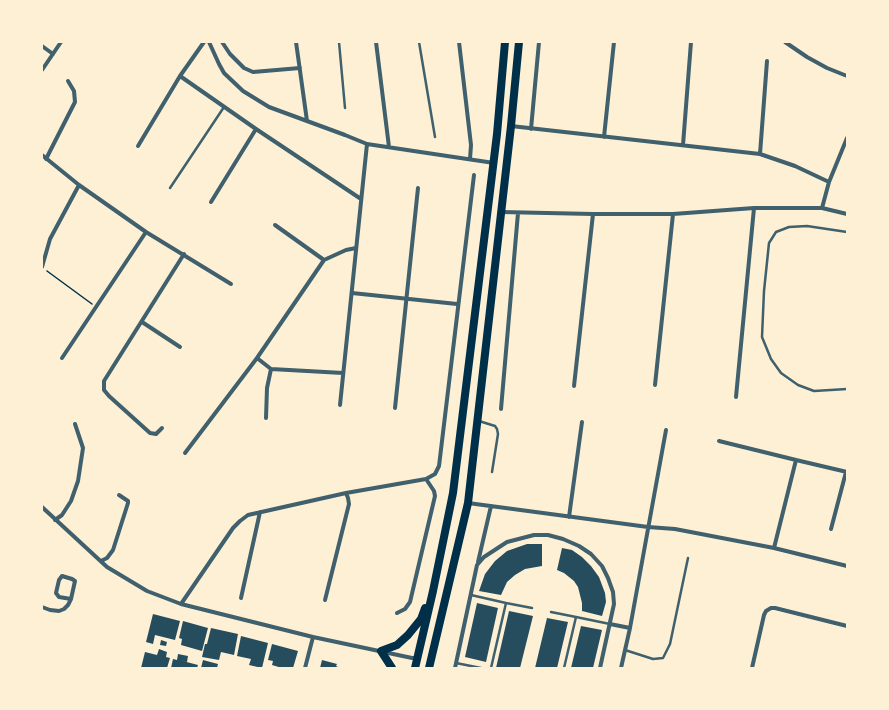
<!DOCTYPE html>
<style>
body{margin:0}
#map{position:relative;width:889px;height:710px;overflow:hidden;background:#fdf0d5;font-family:"Noto Sans",sans-serif}
canvas{display:block}
.frame{position:absolute;inset:0;border:43px solid #fdf0d5;pointer-events:none}
</style>
<div id="map">
<canvas width="889" height="710"></canvas>
<div class="frame"></div>
</div>
<script>
const ctx = document.querySelector('canvas').getContext('2d');
ctx.lineJoin = 'round';
function paint(path, color) { ctx.fillStyle = color; ctx.fill(path, 'evenodd'); }
const toPath = rows => new Path2D(rows.map(r => 'M' + r).join(''));
function trace(path, color, width, dash) { ctx.strokeStyle = color; ctx.lineWidth = width; ctx.lineCap = dash ? 'butt' : 'round'; ctx.setLineDash(dash || []); ctx.stroke(path); }
paint(toPath([
 [527,544,542,544,542,566,525,569,515,575,507,582,501,595,479,591,485,574,495,561,507,551],
 [562,548,572,550,582,557,591,566,599,577,605,593,606,602,602,616,582,611,582,603,578,587,574,581,564,573,557,570],
 [477,603,498,608,486,662,465,657],
 [509,611,533,616,520,668,496,668],
 [153,614,180,621,175,640,155,635,153,644,146,642],
 [547,618,568,622,557,668,535,668],
 [183,621,208,628,202,651,181,645,182,639,179,638],
 [581,626,602,630,593,668,571,668],
 [211,628,238,634,234,655,221,652,219,660,202,657,205,644,207,644],
 [241,636,268,643,262,668,249,665,251,659,237,656],
 [161,640,167,642,166,646,160,645],
 [272,644,298,651,293,668,282,668,272,665,273,661,268,660],
 [159,649,167,652,166,657,170,658,167,668,141,668,145,652,157,655],
 [178,654,188,656,187,662,179,660,198,665,197,668,171,668,173,659,177,660],
 [203,660,218,664,217,668,201,668],
 [322,660,337,664,336,666,340,668,320,668]
]), '#264d5e');
trace(toPath([
 [47,271,92,304]
]), '#003049', 1.5);
trace(toPath([
 [339,42,345,108],
 [419,42,435,137],
 [170,188,224,107],
 [847,232,807,226,789,227,776,232,769,243,764,291,762,337,771,359,781,373,798,385,814,391,847,389],
 [479,421,495,426,497,429,498,434,492,472],
 [471,595,506,603,491,668],
 [506,603,532,608],
 [551,612,576,617],
 [625,650,653,659,663,658,670,644,688,558],
 [456,663,481,668],
 [564,668,576,617,610,624]
]), '#3f606c', 2.5);
trace(toPath([
 [209,42,219,64,224,73,243,91,269,107,345,135,367,144,494,163],
 [222,42,230,54,244,68,253,72,300,68],
 [296,42,307,121],
 [376,42,389,147],
 [459,42,471,145,470,159],
 [785,42,807,57,827,68,847,76],
 [42,46,53,54],
 [42,70,61,42],
 [180,76,256,129,361,199],
 [511,126,760,154,795,166,829,182],
 [531,129,539,42],
 [604,137,614,42],
 [683,145,691,42],
 [138,146,180,76,204,42],
 [760,154,767,61],
 [42,155,79,185,146,232,231,284],
 [46,159,75,102,74,91,68,81],
 [211,202,256,129],
 [822,208,829,182,847,138],
 [501,212,593,214,673,214,754,208,822,208,847,214],
 [275,225,324,260],
 [42,267,50,239,79,185],
 [352,293,457,304],
 [142,322,180,347],
 [62,358,146,232],
 [257,358,271,369,343,373],
 [655,385,673,214],
 [574,386,593,214],
 [736,397,754,208],
 [340,405,367,144],
 [395,408,418,188],
 [501,409,518,213],
 [266,418,267,388,271,369],
 [162,428,156,434,150,433,109,396,104,390,104,381,184,254],
 [185,453,257,358,324,260,346,250,356,248],
 [796,460,847,472],
 [468,503,648,527,675,529,774,548,796,460,719,441],
 [42,507,107,567,147,591,181,604,313,637,412,658,417,658],
 [569,517,582,422],
 [55,520,62,515,71,501,78,481,83,448,75,424],
 [831,529,846,472],
 [774,548,847,566],
 [101,561,107,558,113,550,128,503,128,501,119,495],
 [478,562,491,506],
 [241,598,260,512],
 [325,600,349,504,348,498,346,493],
 [181,604,233,528,240,521,248,515,346,493,426,479,435,474,439,466,474,175],
 [42,607,50,610,59,611,64,609,68,605,71,599,75,581,72,579,62,576,59,580,56,593,59,597,71,599],
 [397,613,405,609,410,602,435,496,434,491,426,479],
 [610,624,630,628],
 [305,668,313,637],
 [455,668,477,565,484,557,507,542,534,535,548,535,563,539,579,546,591,554,602,566,608,578,613,592,614,604,600,668],
 [621,668,630,628,666,430],
 [752,668,764,615,766,611,771,608,775,608,847,626]
]), '#3f606c', 4);
trace(toPath([
 [392,668,381,651,397,645,408,635,421,619,425,608],
 [415,668,433,591,453,493,497,134,505,42],
 [429,668,468,503,511,126,519,42]
]), '#003049', 8);
</script>
